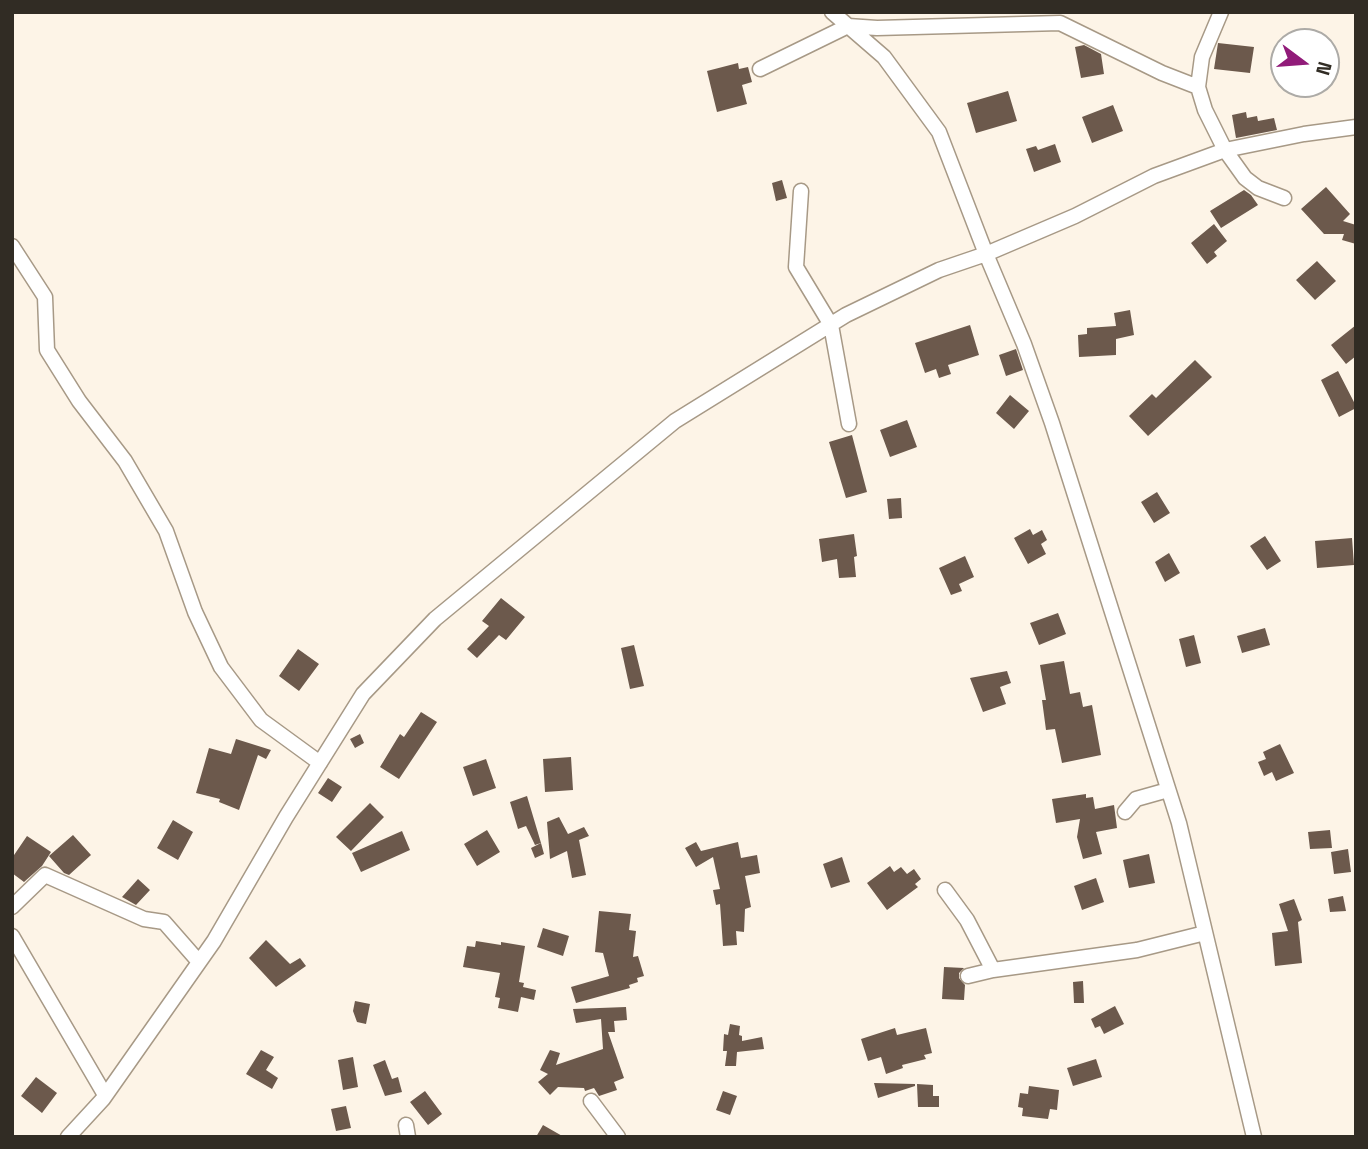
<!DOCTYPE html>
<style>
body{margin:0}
#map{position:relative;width:1368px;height:1149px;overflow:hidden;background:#fdf4e7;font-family:"Space Grotesk",sans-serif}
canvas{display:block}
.frame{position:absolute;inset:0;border:14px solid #312c24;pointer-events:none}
.north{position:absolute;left:1270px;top:28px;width:70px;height:70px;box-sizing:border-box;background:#fff;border:2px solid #adaba7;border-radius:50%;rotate:106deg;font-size:19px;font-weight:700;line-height:28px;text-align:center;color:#312c24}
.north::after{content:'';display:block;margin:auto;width:24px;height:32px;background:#911b79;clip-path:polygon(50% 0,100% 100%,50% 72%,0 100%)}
</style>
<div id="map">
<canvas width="1368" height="1149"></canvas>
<div class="frame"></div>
<div class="north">N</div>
</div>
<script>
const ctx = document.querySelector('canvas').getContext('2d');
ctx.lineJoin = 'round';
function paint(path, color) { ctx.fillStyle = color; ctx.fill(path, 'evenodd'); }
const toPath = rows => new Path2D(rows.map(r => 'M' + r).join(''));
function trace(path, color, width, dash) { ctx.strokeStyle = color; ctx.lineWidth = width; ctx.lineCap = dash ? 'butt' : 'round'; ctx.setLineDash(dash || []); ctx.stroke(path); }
paint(toPath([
 [1218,43,1254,47,1250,73,1214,69],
 [1084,45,1101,54,1104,74,1081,78,1075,47],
 [738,63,739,69,748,67,752,82,742,85,747,104,717,112,707,71],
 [1008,91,1017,121,976,133,967,103],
 [1113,105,1123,131,1092,143,1082,117],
 [1246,112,1247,118,1257,116,1258,121,1274,118,1277,130,1236,138,1232,115],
 [1055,144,1061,162,1034,172,1026,149,1036,146,1038,150],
 [782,180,787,198,776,201,772,183],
 [1326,187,1350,214,1343,221,1356,225,1356,244,1342,240,1344,234,1324,234,1301,209],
 [1244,190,1251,195,1258,205,1221,228,1210,211],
 [1214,224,1227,241,1214,252,1217,256,1207,264,1191,243],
 [1317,261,1336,281,1315,300,1296,280],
 [1130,310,1134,335,1116,339,1116,355,1079,357,1078,335,1087,334,1087,328,1116,326,1114,313],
 [970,325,979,355,948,365,951,374,939,378,936,369,925,373,915,343],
 [1356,325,1356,356,1346,364,1331,345],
 [1016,349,1023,370,1006,376,999,355],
 [1195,360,1212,377,1148,436,1129,416,1152,394,1156,398],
 [1338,371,1356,406,1356,408,1339,417,1321,380],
 [1010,395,1029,411,1014,429,996,413],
 [907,420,917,447,890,457,880,430],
 [852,435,867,492,846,498,829,442],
 [1157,492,1170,513,1154,523,1141,502],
 [901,498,902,518,889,519,887,499],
 [1030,529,1033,535,1042,530,1047,540,1041,544,1046,554,1028,564,1014,538],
 [854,534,857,556,854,557,856,577,839,578,837,559,822,562,819,539],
 [1265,536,1281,561,1267,570,1250,546],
 [1352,538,1354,565,1317,568,1315,541],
 [1169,553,1180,573,1165,582,1155,562],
 [965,556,974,577,959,584,962,591,951,595,939,568],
 [501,598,525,617,506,640,499,635,477,658,467,649,489,626,482,621],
 [1058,613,1066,634,1039,645,1030,623],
 [1265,628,1270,645,1242,653,1237,636],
 [1194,635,1201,663,1186,667,1179,639],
 [634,645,644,686,630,689,621,648],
 [298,649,319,664,299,691,279,676],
 [1064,661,1070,694,1080,692,1083,707,1092,705,1101,755,1062,763,1055,729,1046,730,1042,700,1046,700,1040,665],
 [1007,671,1011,683,1000,687,1006,704,983,712,970,678],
 [421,712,437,722,399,779,380,767,400,734,404,737],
 [360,734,364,743,355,748,350,739],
 [236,739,271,750,266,759,258,755,239,810,219,802,220,799,196,793,209,748,231,754],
 [1280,744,1294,773,1276,781,1272,772,1264,776,1258,762,1266,759,1263,752],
 [571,757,573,790,545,792,543,759],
 [486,759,496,788,473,796,463,767],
 [328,778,342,787,332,802,318,793],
 [1086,794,1086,798,1093,797,1095,809,1114,805,1117,828,1096,832,1102,854,1083,859,1077,837,1080,819,1056,823,1052,799],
 [527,796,541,843,535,845,526,826,518,829,510,802],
 [370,803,384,817,351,851,336,837],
 [559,817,568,834,584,827,589,836,579,840,586,875,572,878,567,851,550,859,547,822],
 [173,820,193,832,178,860,157,848],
 [487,830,500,852,477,866,464,844],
 [1330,830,1332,848,1310,849,1308,832],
 [402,831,410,850,361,872,352,853],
 [73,835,91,855,69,875,64,873,49,856],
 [27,836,51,852,42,866,24,882,12,873,12,858],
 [696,842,701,851,738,842,741,858,757,855,760,873,745,876,751,907,745,909,744,932,736,931,737,945,723,946,720,904,716,905,713,890,720,889,713,857,696,867,685,848],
 [541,843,544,854,535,858,531,848],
 [1348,849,1351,872,1334,874,1331,852],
 [1149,854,1155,883,1129,888,1123,860],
 [842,857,850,882,831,888,823,864],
 [890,866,894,872,901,867,907,874,914,869,921,879,915,884,918,887,887,910,867,883],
 [1096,878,1104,902,1082,910,1074,886],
 [138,879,150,890,136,905,122,897],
 [1343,896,1346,911,1330,912,1328,899],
 [1294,899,1302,920,1298,922,1302,963,1275,966,1272,933,1288,931,1279,904],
 [599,911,631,914,629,930,636,931,633,957,638,956,644,976,637,978,638,982,629,985,630,988,576,1003,571,987,609,976,603,953,595,952],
 [543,928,569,936,563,956,537,947],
 [266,940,290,964,300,958,306,966,276,987,249,958],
 [476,941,501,945,501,942,525,946,519,982,524,983,523,987,536,990,534,1000,521,997,518,1012,498,1008,500,998,495,997,500,973,463,967,467,946,475,947],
 [944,967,964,968,959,973,959,978,965,985,964,1000,942,999],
 [1083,981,1084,1003,1074,1003,1073,982],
 [355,1001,370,1004,366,1024,357,1022,353,1011],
 [1115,1006,1124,1024,1104,1034,1100,1026,1095,1028,1091,1019],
 [626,1007,627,1020,614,1021,615,1032,608,1032,624,1078,614,1082,617,1090,599,1096,594,1088,585,1091,584,1088,558,1087,550,1095,538,1082,548,1074,540,1070,550,1050,560,1053,556,1065,603,1049,601,1019,576,1023,573,1009],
 [730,1024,740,1026,739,1035,742,1036,742,1041,762,1037,764,1049,737,1052,736,1066,725,1066,727,1051,723,1051,724,1034,728,1035],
 [895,1028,897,1035,926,1028,932,1053,924,1055,926,1059,902,1065,903,1068,886,1074,881,1057,868,1061,861,1039],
 [261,1050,274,1057,266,1070,278,1078,272,1089,246,1074],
 [353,1057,358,1087,343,1090,338,1060],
 [1096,1059,1102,1077,1073,1086,1067,1068],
 [385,1060,392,1079,398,1077,402,1092,385,1096,373,1065],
 [36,1077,57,1093,42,1113,21,1096],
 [874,1083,915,1084,915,1086,878,1098],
 [917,1084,933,1085,933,1096,939,1096,939,1107,918,1107],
 [1029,1086,1059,1090,1057,1110,1050,1109,1048,1119,1022,1116,1023,1108,1018,1107,1020,1093,1028,1094],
 [425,1091,442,1114,428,1125,410,1102],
 [723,1091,737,1096,730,1115,716,1110],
 [346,1106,351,1128,336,1131,331,1109],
 [543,1125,564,1137,536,1137]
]), '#6c594c');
const minor = toPath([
 [832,12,884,57,939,132,986,254,1024,344,1052,423,1179,823,1254,1137],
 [1221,12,1202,57,1198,87,1205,110,1225,150,1245,178,1258,188,1284,198],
 [760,69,848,26,877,28,1060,23,1162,73,1198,87],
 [801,191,796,267,831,325,849,424],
 [12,246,45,297,47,350,79,401,125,461,166,531,195,612,221,667,261,720,320,763],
 [1125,812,1136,799,1168,790],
 [945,890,967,920,993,970],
 [12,907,45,875,144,919,164,922,199,962],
 [12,936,105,1095],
 [968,976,993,970,1137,950,1205,933],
 [591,1101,618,1137],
 [406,1125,408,1137],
 [68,1137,103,1099,214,941,286,817,363,694,435,619,675,421,846,315,939,270,986,254,1075,216,1154,176,1225,150,1304,134,1356,127]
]);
trace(minor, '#a79986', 17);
trace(minor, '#fff', 14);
</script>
